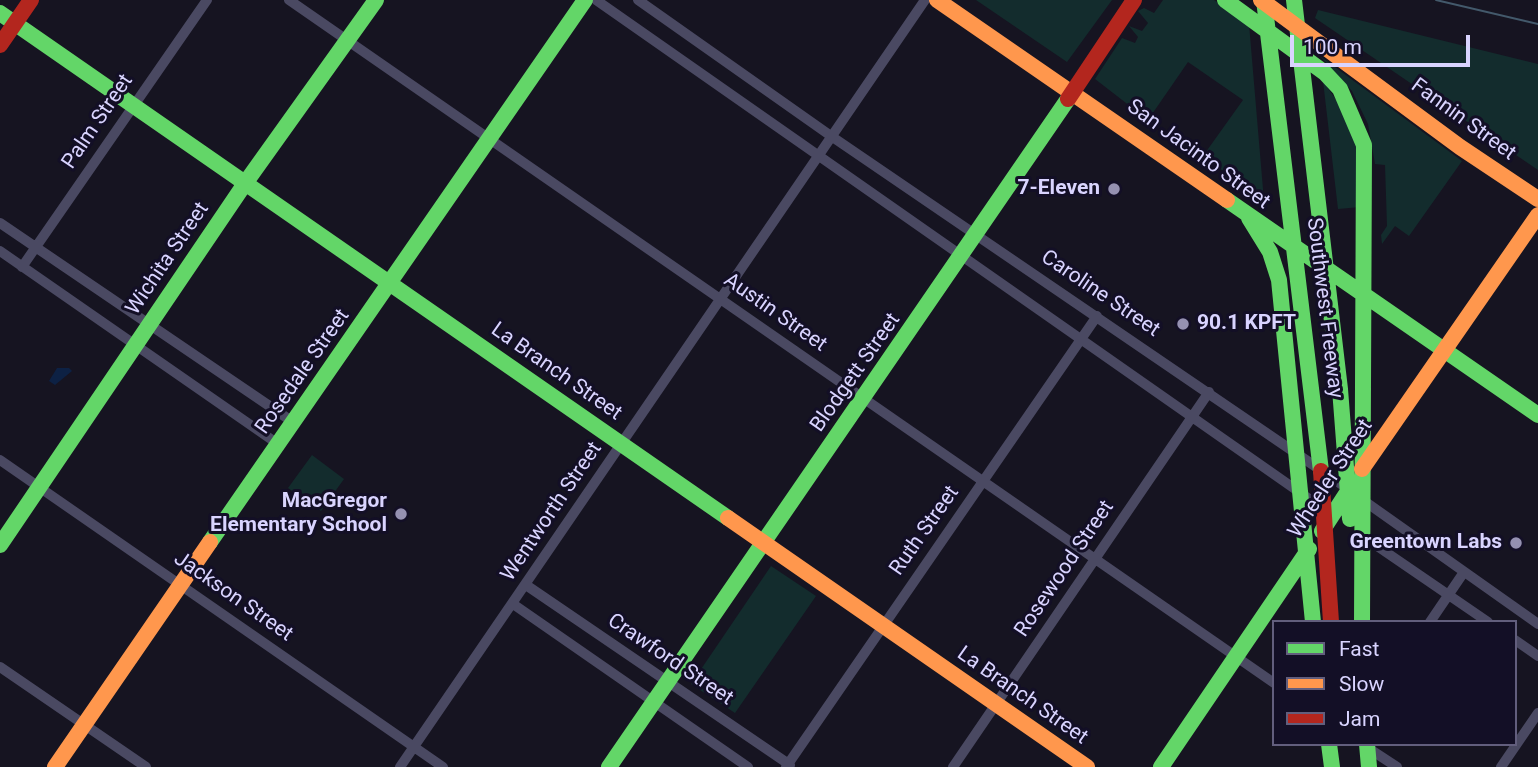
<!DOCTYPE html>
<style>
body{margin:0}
#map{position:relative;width:1538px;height:767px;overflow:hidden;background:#161421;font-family:Roboto,sans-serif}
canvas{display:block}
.legend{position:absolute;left:1272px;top:620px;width:245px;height:126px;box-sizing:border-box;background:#130f26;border:2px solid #625e7d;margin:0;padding:9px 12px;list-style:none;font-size:21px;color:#d9d4ff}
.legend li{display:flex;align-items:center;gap:14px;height:35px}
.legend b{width:35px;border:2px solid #625e7d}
.scale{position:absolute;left:1290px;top:35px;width:180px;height:32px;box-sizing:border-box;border:4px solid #d9d4ff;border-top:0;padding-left:9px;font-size:21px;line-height:24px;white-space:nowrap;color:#d9d4ff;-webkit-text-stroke:5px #130f26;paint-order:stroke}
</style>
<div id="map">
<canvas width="1538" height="767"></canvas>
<ul class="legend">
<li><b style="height:9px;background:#63d668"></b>Fast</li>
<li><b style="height:9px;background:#ff974d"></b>Slow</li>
<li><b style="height:9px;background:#b3261e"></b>Jam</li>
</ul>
<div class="scale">100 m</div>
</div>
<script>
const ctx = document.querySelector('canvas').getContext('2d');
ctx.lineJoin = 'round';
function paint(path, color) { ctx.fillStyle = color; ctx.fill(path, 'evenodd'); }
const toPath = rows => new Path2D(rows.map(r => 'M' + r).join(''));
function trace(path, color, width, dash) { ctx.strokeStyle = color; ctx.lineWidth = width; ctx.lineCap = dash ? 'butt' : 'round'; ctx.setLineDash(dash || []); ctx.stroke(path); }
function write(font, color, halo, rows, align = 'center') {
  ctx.font = font + ' Roboto,sans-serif'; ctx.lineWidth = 6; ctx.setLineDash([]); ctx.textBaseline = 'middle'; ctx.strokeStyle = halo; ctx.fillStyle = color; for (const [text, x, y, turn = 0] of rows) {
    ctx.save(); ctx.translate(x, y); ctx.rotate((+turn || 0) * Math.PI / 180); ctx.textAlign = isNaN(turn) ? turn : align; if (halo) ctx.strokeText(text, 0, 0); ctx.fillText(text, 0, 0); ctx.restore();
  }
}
paint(toPath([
 [976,0,1112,0,1067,62],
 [1163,0,1214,0,1249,24,1264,201,1203,156,1243,100,1188,62,1148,120,1095,79,1122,38,1135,43,1138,37,1129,26,1142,31,1148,23,1138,11,1144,8,1154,13],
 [1318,10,1538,64,1538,170,1315,18],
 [1320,56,1462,161,1409,236,1395,226,1382,244,1381,235,1387,226,1385,165,1375,164,1368,124,1352,91],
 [1323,81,1355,127,1360,207,1338,209],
 [312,455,344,479,321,511,288,488],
 [771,566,816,596,735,713,691,684]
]), '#132c2d');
paint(toPath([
 [57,368,69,368,72,371,55,385,49,381]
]), '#0d2144');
trace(toPath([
 [289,0,1274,683],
 [596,0,1325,510],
 [638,0,831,136,1347,488],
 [0,223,293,422],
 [0,251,278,444],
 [22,267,207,0],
 [0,460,443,767],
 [1360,498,1538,624],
 [1361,535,1488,622],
 [526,585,790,765],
 [513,604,748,767],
 [1430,622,1464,572],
 [1515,640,1538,656],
 [0,667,146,767],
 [1368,748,1397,767],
 [400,767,925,0],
 [786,767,1097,316],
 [953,767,1209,392],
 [1501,767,1538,713]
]), '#4a4962', 10);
trace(toPath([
 [1225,0,1325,73,1340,89,1364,145,1362,622],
 [1264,0,1321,471],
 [1294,0,1340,389,1350,519],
 [0,13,728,518],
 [1227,200,1538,415],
 [1249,218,1270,252,1279,280,1313,622],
 [1322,531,1350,488],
 [210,542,585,0],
 [0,545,246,182,376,0],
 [1329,744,1332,767],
 [1367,744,1369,767],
 [609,767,1068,99],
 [1161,767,1309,549]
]), '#63d668', 16);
trace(toPath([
 [937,0,1227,200],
 [1261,0,1460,147,1538,199],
 [1362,469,1538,215],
 [728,518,1087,767],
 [55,767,210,542]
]), '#ff974d', 16);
trace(toPath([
 [0,45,31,0],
 [1068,99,1134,0],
 [1321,471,1331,622]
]), '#b3261e', 16);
trace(toPath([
 [1436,0,1538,24]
]), '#43596b', 2);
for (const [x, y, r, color] of [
 [1114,189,7,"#9591b1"],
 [1183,324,7,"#9591b1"],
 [401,514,7,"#9591b1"],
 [1516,543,7,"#9591b1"]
]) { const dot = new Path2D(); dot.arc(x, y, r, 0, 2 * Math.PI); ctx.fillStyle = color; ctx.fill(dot); trace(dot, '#130f26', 2.5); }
write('21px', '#d9d4ff', '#130f26', [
 ["Fannin Street",1463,120,36],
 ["Palm Street",98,122,-56],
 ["San Jacinto Street",1198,155,36],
 ["Wichita Street",168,259,-56],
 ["Caroline Street",1100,294,34],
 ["Southwest Freeway",1324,308,83],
 ["Austin Street",775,313,35],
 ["Rosedale Street",303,372,-55],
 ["La Branch Street",556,372,35],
 ["Blodgett Street",856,373,-55],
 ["Wheeler Street",1331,479,-57],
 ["Wentworth Street",552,512,-56],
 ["Ruth Street",925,531,-55],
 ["Rosewood Street",1065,569,-56],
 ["Jackson Street",233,597,35],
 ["Crawford Street",670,660,34],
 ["La Branch Street",1022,696,35]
]);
write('bold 21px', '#d9d4ff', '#130f26', [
 ["7-Eleven",1100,189],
 ["90.1 KPFT",1197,324,"left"],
 ["MacGregor",387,502],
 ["Elementary School",387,526],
 ["Greentown Labs",1502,543]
], 'right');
</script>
